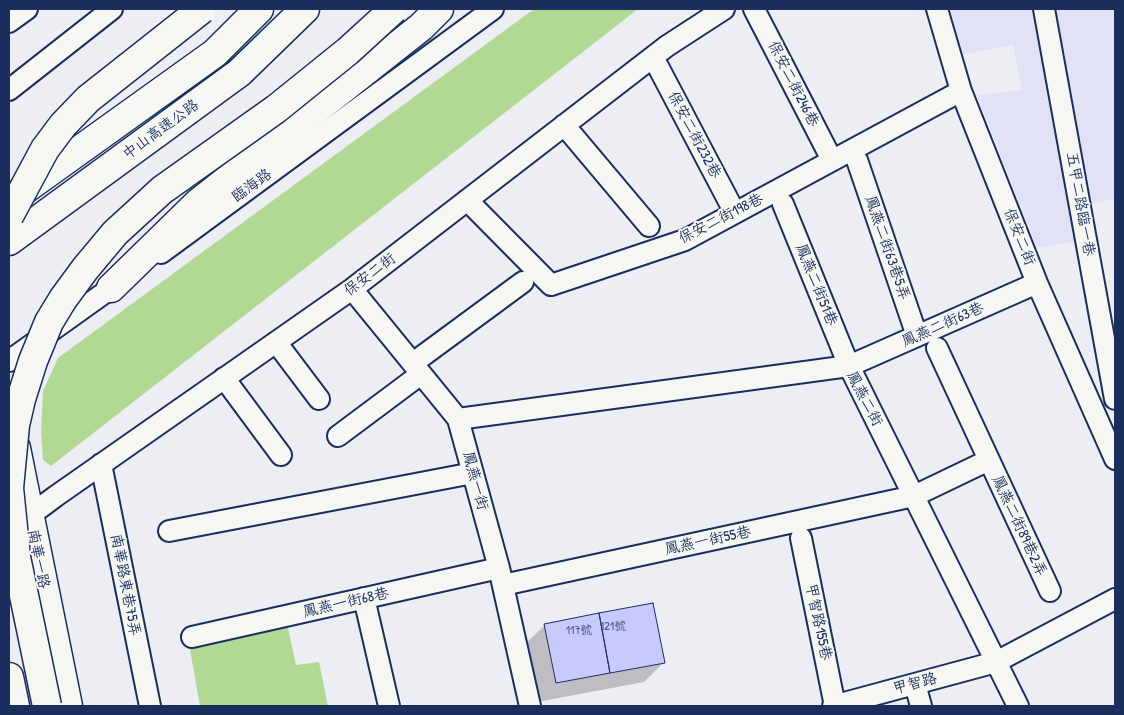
<!DOCTYPE html>
<meta charset="utf-8">
<style>
body{margin:0}
#map{position:relative;width:1124px;height:715px;overflow:hidden;background:#ededf4;font-family:"Patrick Hand",sans-serif}
canvas{display:block}
.frame{position:absolute;inset:0;border:10px solid #1b2f5e;pointer-events:none}
</style>
<div id="map">
<canvas width="1124" height="715"></canvas>
<div class="frame"></div>
</div>
<script>
const ctx = document.querySelector('canvas').getContext('2d');
ctx.lineJoin = 'round';
function paint(path, color) { ctx.fillStyle = color; ctx.fill(path, 'evenodd'); }
const toPath = rows => new Path2D(rows.map(r => 'M' + r).join(''));
function trace(path, color, width, dash) { ctx.strokeStyle = color; ctx.lineWidth = width; ctx.lineCap = dash ? 'butt' : 'round'; ctx.setLineDash(dash || []); ctx.stroke(path); }
function write(font, color, halo, rows, align = 'center') {
  ctx.font = font + ' "Patrick Hand","LXGW WenKai TC",sans-serif'; ctx.lineWidth = 4; ctx.setLineDash([]); ctx.textBaseline = 'middle'; ctx.strokeStyle = halo; ctx.fillStyle = color; for (const [text, x, y, turn = 0] of rows) {
    ctx.save(); ctx.translate(x, y); ctx.rotate((+turn || 0) * Math.PI / 180); ctx.textAlign = isNaN(turn) ? turn : align; if (halo) ctx.strokeText(text, 0, 0); ctx.fillText(text, 0, 0); ctx.restore();
  }
}
paint(toPath([
 [949,9,1115,9,1115,199,1073,207,1081,241,1037,248,977,95,1022,90,1013,45,961,55]
]), '#e2e2f6');
paint(toPath([
 [534,9,638,9,51,466,43,460,41,433,43,391,58,358],
 [284,610,296,665,319,662,328,706,200,706,187,633]
]), '#b2d994');
paint(toPath([
 [545,625,663,663,644,682,537,702,525,644]
]), '#0003');
const building = toPath([
 [653,603,665,663,610,673,599,613,653,603],
 [599,613,610,673,556,683,544,624,599,613]
]);
paint(building, '#c8cafc');
trace(building, '#1b2f5e', 1);
const minor = toPath([
 [754,9,832,160],
 [937,9,961,91,1037,283,1115,459],
 [1044,9,1115,399],
 [9,22,27,9],
 [653,57,735,213],
 [9,90,112,9],
 [564,125,649,226],
 [857,160,917,336],
 [467,200,551,285,685,240,961,91],
 [783,204,849,366,1018,706],
 [161,253,493,9],
 [352,289,458,419,499,568,530,706],
 [276,342,319,399],
 [937,348,1050,591],
 [9,361,121,281],
 [413,363,523,282],
 [224,378,281,455],
 [458,419,849,366,1037,283],
 [338,436,421,374],
 [101,464,150,706],
 [21,522,56,496,352,289,667,46,724,9],
 [169,531,473,473],
 [801,538,835,706],
 [503,585,914,496,989,460],
 [364,598,389,706],
 [192,637,499,568],
 [915,684,921,706],
 [833,706,996,662,1115,599]
]);
const secondary = toPath([
 [16,448,68,706]
]);
const motorway = toPath([
 [17,195,215,53,259,9],
 [9,241,239,73,305,9],
 [111,288,198,203,421,27,439,9],
 [9,677,15,706]
]);
trace(minor, '#1b2f5e', 24);
trace(secondary, '#1b2f5e', 31);
trace(motorway, '#1b2f5e', 31);
trace(minor, '#f6f6f2', 20);
trace(secondary, '#f6f6f2', 28);
trace(motorway, '#f6f6f2', 28);
const motorwayBridge = toPath([
 [9,216,45,149,63,125,88,99,202,9],
 [47,706,16,557,9,488,15,425,21,399,33,361,49,322,63,299,85,269,115,233,162,190,276,109,348,51,394,9]
]);
trace(motorwayBridge, '#1b2f5e', 31, []);
trace(motorwayBridge, '#f6f6f2', 28);
write('12px', '#465686', null, [
 ["121號",613,627],
 ["117號",579,631]
]);
write('15px', '#1b2f5e', '#f6f6f2', [
 ["保安二街246巷",793,84,63],
 ["中山高速公路",161,130,-36],
 ["保安二街232巷",694,135,62],
 ["臨海路",252,186,-36],
 ["五甲二路臨一巷",1080,204,80],
 ["保安二街198巷",721,219,-27],
 ["保安二街",1019,237,68],
 ["鳳燕二街63巷5弄",887,248,71],
 ["保安二街",370,275,-37],
 ["鳳燕二街51巷",816,285,68],
 ["鳳燕二街63巷",943,325,-24],
 ["鳳燕二街",864,399,62],
 ["鳳燕一街",475,481,75],
 ["鳳燕二街89巷2弄",1019,526,65],
 ["鳳燕一街55巷",708,541,-12],
 ["南華一路",38,559,79],
 ["南華路東巷75弄",125,585,79],
 ["鳳燕一街68巷",346,603,-13],
 ["甲智路155巷",818,622,78],
 ["甲智路",915,684,-15]
]);
</script>
